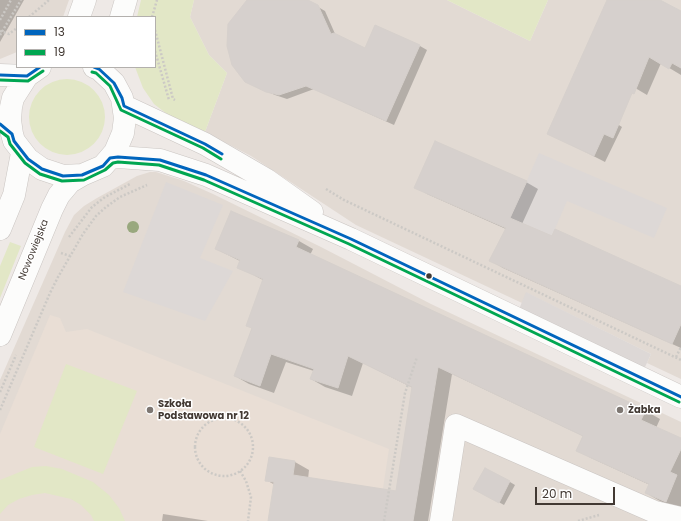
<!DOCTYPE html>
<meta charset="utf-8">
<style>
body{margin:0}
#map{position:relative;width:681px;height:521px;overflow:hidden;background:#eee9e6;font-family:Poppins,sans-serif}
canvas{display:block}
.legend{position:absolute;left:16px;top:16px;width:140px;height:52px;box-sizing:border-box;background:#fff;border:1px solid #b3b0ad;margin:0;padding:5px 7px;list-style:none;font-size:12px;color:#423933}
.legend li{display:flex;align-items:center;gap:8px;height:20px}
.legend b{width:20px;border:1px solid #b3b0ad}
.scale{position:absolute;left:535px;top:487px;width:80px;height:18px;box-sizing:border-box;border:2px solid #423933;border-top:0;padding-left:5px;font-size:12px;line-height:14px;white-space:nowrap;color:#423933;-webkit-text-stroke:3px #fff;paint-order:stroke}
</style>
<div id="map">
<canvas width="681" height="521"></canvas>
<ul class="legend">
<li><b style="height:5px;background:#0065bd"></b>13</li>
<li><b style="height:5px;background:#00a651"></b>19</li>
</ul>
<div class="scale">20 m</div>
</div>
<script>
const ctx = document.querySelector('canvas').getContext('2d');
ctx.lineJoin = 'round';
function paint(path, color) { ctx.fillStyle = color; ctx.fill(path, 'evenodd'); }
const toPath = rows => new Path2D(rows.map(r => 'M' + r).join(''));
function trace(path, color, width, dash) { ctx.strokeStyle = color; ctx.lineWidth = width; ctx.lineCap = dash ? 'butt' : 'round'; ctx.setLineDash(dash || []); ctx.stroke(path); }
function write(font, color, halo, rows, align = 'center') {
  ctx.font = font + ' Poppins,sans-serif'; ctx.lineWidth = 3; ctx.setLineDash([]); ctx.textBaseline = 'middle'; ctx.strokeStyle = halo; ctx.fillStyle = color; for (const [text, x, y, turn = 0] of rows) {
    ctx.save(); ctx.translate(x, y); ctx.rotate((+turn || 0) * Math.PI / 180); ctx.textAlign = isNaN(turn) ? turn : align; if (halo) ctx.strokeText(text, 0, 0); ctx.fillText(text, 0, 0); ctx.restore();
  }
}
paint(toPath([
 [0,0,69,0,63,17,17,17,17,52,0,59],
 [194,0,447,0,530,41,548,0,681,0,681,379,647,363,651,354,527,293,522,303,356,225,251,156,205,132,227,73,209,55,190,17],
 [150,172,156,172,184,181,213,194,321,247,431,304,681,422,681,521,0,521,0,380,65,232,74,215,84,206,97,198,137,176]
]), '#e2dad3');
paint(toPath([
 [50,315,60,318,66,332,87,329,389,449,378,521,0,521,0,434]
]), '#e9ded5');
paint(toPath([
 [141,0,194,0,190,17,209,55,227,73,205,132,167,114,154,104,143,88,135,67,155,67,155,17,137,17],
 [447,0,548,0,530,41],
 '29 117a38 38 0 1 1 76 0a38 38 0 1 1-76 0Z',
 [10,242,21,246,0,298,0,266],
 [66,364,137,391,103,474,34,447],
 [46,466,62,469,93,482,109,495,119,508,125,521,94,521,91,515,81,505,71,499,45,493,32,495,19,499,8,505,0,514,0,480,32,467]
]), '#e2e7c6');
paint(toPath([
 [539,153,667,208,654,238,567,201,552,236,494,211,525,185],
 [166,182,223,205,200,258,233,271,205,321,123,292],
 [526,292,651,354,640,378,516,317]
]), '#ddd8d6');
paint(toPath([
 [0,0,24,0,0,42],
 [249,0,306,0,325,11,336,36,365,49,420,46,427,50,394,125,314,89,287,99,275,95,254,86],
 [608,0,658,0,681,12,681,75,661,63,647,95,583,57],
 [578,99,622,127,605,162,560,139],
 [526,182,538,189,522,224,552,238,681,287,681,348,503,268,491,261,506,229,427,194,416,187],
 [232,212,299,241,313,249,310,255,646,411,660,419,656,428,681,440,681,507,677,508,660,501,646,493,650,485,591,458,577,450,583,436,452,374,428,521,274,521,275,485,266,480,295,462,309,470,308,479,397,492,413,388,363,363,352,396,325,387,311,379,314,371,286,362,274,393,249,384,235,376,252,328,263,280,238,267,240,261,216,249],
 [510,482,515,485,504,505,475,489],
 [163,514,208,521,162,521]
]), '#0003');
const building = toPath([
 [247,0,308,0,318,5,331,34,334,33,365,48,375,25,420,45,386,121,306,86,279,95,266,92,245,82,232,65,227,46,228,24,247,0],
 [607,0,660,0,681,11,681,68,672,63,669,69,649,57,634,94,632,93,613,138,604,134,594,156,547,134,607,0],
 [435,141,527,181,510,218,552,236,555,229,681,286,681,324,672,344,489,261,506,228,414,188,435,141],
 [231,211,299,240,296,247,646,410,641,420,681,438,681,449,670,472,677,475,666,502,645,493,649,484,576,451,583,436,438,367,413,521,268,521,274,482,265,481,269,457,295,461,293,475,396,491,412,387,348,356,338,388,310,379,314,369,271,354,260,386,234,376,252,328,246,326,263,279,237,268,240,260,215,249,231,211],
 [485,468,510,481,499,503,473,489,485,468]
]);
paint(building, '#d6d0cd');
trace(building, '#d6d0cc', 1);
const minor = toPath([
 [79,17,85,0],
 [121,17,126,0],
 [40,67,27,76,13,98,11,107,10,120,12,134,14,141,28,159,42,169,63,176,82,175,103,166,115,152,123,133,125,118,122,98,114,83,99,69,94,67],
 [0,75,27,76],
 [124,106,205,144,267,180,312,212],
 [110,158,118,157,160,160,206,175,351,239,681,397],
 [0,229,14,195,22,153],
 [0,335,52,209,59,195,65,188,70,182,82,175],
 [441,521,456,425,655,512,681,518]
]);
trace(minor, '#cac5c2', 23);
trace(toPath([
 [29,17,49,0],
 [152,17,157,0],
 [0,20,11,0],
 [155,30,173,99,175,100],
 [0,31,9,34,17,28],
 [0,35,21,0],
 [155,51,169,100],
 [326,189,344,200,681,360],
 [69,237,92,207,105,197,130,184],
 [61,253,70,256],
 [676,357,681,347],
 [0,392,16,355],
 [0,410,50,293,58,277,83,234,96,216,106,207,120,197,147,185],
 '195 447a29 29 0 1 1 58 0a29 29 0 1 1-58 0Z',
 [240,471,246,481,251,497,248,521],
 [384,521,405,393,417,357],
 [578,521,599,515]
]), '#ccc9c5', 2.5, [2, 2]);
trace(minor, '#fcfcfb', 22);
trace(toPath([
 [94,67,99,69,114,83,122,98,124,106,205,144,222,154],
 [0,75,27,76,40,67],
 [0,124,12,134,14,141,28,159,42,169,63,176,82,175,103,166,110,158,118,157,160,160,206,175,351,239,681,397]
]), '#0065bd', 3);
trace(toPath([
 [92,72,96,73,110,86,121,110,203,148,221,159],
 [0,80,28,81,43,71],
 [0,131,8,137,10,144,25,163,40,174,62,181,84,180,105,170,113,163,118,162,159,165,204,180,349,244,679,402]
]), '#00a651', 3);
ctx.fillStyle = '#99a87e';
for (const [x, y] of [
 [133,227]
]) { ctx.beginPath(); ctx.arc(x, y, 6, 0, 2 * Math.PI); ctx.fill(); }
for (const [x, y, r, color] of [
 [429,276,3.5,"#423933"],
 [150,410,4,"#7e7772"],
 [620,410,4,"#7e7772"]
]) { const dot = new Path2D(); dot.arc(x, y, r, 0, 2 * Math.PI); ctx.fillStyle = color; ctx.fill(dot); trace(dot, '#fff', 1.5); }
write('10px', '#423933', '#fff', [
 ["Nowowiejska",34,250,-68]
]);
write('bold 10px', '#423933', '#fff', [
 ["Szkoła",158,404],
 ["Podstawowa nr 12",158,416],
 ["Żabka",628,410]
], 'left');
</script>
